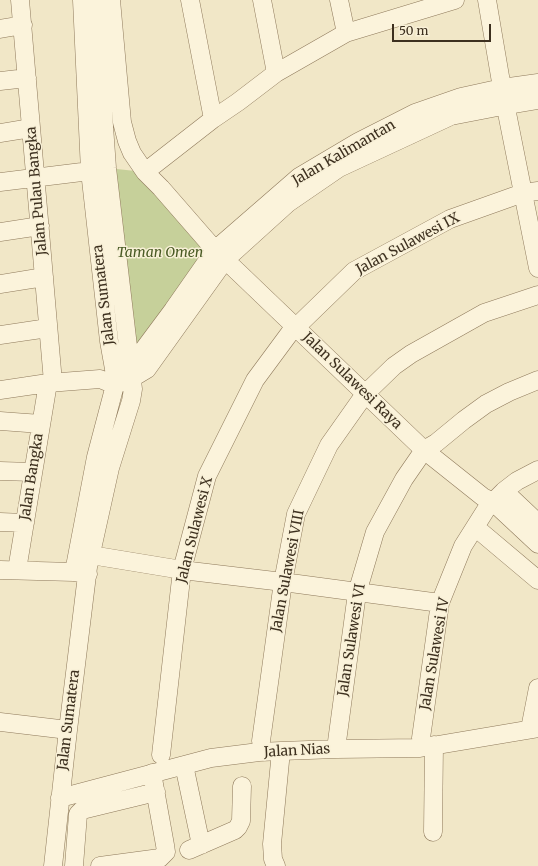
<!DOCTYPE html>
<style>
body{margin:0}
#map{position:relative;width:538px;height:866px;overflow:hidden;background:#f1e7c7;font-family:Merriweather,serif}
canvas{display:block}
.scale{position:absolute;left:392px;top:24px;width:99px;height:18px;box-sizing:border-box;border:2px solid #3d301f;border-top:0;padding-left:5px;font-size:12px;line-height:14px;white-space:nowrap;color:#3d301f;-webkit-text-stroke:3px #f8f0d7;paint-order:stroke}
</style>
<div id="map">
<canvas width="538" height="866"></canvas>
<div class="scale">50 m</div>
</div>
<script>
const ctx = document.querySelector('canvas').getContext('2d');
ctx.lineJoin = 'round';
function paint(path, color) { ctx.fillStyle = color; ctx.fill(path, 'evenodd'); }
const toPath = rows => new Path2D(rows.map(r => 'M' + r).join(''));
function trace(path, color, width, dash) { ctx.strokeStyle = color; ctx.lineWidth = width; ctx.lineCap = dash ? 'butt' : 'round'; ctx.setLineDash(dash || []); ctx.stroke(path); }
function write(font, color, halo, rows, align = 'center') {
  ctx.font = font + ' Merriweather,serif'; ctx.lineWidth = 3; ctx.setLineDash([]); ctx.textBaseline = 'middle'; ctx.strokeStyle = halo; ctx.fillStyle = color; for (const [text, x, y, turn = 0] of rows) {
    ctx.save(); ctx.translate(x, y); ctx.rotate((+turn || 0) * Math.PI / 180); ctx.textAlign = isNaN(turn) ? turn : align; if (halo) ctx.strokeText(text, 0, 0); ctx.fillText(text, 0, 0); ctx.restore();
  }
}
paint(toPath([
 [107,168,145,172,215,250,130,362]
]), '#c6d09a');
const minor = toPath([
 [20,0,53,382],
 [82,0,90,171,109,341,114,369,115,385,96,457,74,572,88,574],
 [111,0,122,122,127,141,132,153,145,172,161,188,215,250,424,450,483,497,493,502,538,544],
 [190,0,213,119],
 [262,0,276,73],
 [339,0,346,33],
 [487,0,502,88,538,268],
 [0,29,23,25],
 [0,81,27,78],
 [0,133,31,128],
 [145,172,213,119,238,102,276,73,346,33,455,0],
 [0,182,90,171],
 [0,232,40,226],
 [0,284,44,277],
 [0,335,48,328],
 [122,366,135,358,141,353,173,310,215,250,299,177,358,142,415,113,461,97,502,88,538,83],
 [0,390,48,383,100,379,115,385,132,378,147,369,225,260,288,203,339,168,451,116,513,104,538,100],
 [0,421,41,424],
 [0,471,33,472],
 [504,491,538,523],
 [0,522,25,523],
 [475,527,538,580],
 [91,555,182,570,283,582,440,603],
 [0,570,74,572],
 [17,570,48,383],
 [0,722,68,730],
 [530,729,538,688],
 [421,738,440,603,463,546,487,508,504,491,517,481,538,470],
 [261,741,283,582,296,514,329,445,365,394,394,366,411,354,484,313,538,295],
 [336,749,357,593,375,532,404,479,424,450,436,443,464,420,486,404,509,392,538,380],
 [161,755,182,570,207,476,255,380,289,334,354,271,450,219,523,193,538,191],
 [184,765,201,845],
 [60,798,211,758,259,752,281,751,336,749,420,748,538,728],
 [433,832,434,745],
 [189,850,235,830,238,827,241,821,242,786],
 [53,866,68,730,88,567,110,468,131,401,133,389,107,168,95,0],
 [74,866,78,814,82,810,156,792],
 [100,866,160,858,166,852,165,845,152,773],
 [276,866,273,859,272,844,281,751]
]);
trace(minor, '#8e795b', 19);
trace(minor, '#fbf3db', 18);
write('14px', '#3d301f', '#f8f0d7', [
 ["Jalan Kalimantan",344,153,-30],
 ["Jalan Pulau Bangka",37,191,-95],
 ["Jalan Sulawesi IX",408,244,-28],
 ["Jalan Sumatera",104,295,-97],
 ["Jalan Sulawesi Raya",352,381,44],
 ["Jalan Bangka",32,477,-81],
 ["Jalan Sulawesi X",195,530,-76],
 ["Jalan Sulawesi VIII",288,571,-79],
 ["Jalan Sulawesi VI",352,640,-81],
 ["Jalan Sulawesi IV",435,654,-80],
 ["Jalan Sumatera",69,720,-83],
 ["Jalan Nias",297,751,-3]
]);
write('italic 14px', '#4a5b25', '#f8f0d7', [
 ["Taman Omen",160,253]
]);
</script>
